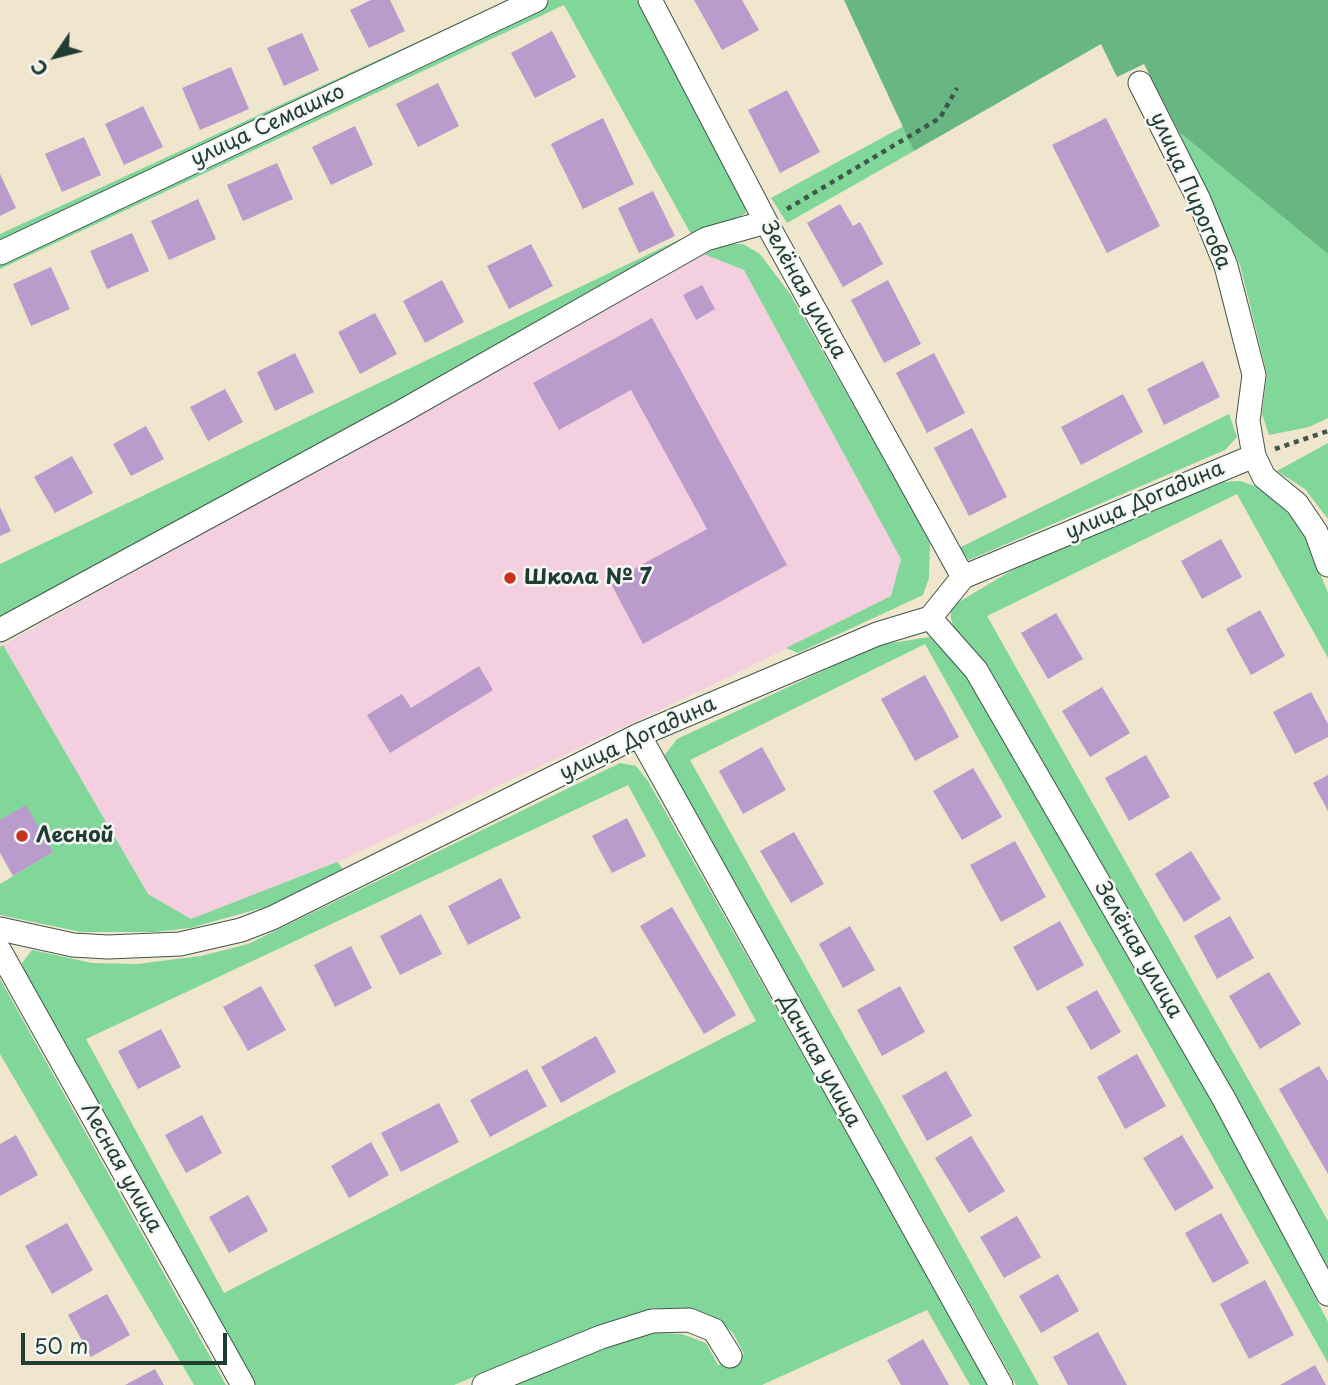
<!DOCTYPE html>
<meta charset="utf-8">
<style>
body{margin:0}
#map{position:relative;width:1328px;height:1385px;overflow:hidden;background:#f0e5cd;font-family:"Playpen Sans",sans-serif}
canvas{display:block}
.north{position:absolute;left:21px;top:21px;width:70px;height:70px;-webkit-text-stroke:5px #f6f6f2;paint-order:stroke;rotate:235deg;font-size:19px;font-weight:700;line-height:28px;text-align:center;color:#1f3d34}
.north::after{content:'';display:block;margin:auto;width:24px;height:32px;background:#1f3d34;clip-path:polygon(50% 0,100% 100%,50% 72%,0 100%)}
.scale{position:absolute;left:21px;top:1333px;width:206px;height:32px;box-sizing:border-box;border:4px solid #1f3d34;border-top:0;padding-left:9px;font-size:21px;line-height:24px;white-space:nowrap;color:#1f3d34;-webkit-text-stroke:5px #f6f6f2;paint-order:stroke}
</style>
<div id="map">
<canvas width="1328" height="1385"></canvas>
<div class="north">С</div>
<div class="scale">50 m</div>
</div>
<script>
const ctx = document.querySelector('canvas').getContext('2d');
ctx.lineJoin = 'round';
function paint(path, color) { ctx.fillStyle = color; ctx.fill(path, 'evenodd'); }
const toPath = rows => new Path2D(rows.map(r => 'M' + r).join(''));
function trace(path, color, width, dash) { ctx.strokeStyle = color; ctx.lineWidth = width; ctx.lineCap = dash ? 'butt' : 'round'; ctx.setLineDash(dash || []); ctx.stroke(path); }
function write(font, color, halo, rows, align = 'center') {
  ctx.font = font + ' "Playpen Sans",sans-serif'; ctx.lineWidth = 5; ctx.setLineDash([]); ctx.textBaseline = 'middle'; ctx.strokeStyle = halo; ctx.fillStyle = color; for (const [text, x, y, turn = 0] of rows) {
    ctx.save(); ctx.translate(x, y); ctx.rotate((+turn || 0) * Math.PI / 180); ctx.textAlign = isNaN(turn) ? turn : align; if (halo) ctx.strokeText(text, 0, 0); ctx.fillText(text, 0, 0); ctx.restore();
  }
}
paint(toPath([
 [704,254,744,270,901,559,891,596,710,686,337,862,191,919,148,894,3,645]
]), '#f3cfdf');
paint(toPath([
 [508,0,522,0,0,244,0,234],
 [550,0,644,0,743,199,746,213,0,618,0,564,691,234,564,5,0,269,0,260],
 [904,126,914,151,787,223,771,198],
 [1179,132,1328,254,1328,418,1309,427,1269,435,1262,414,1267,374,1240,265],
 [726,244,743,244,760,254,790,294,930,540,929,578,923,595,798,653,786,648,891,596,901,559,744,270,704,254],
 [1229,414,1237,437,1225,450,969,560,959,548],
 [1328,443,1328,519,1305,489,1277,471],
 [1240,481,1260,488,1281,505,1303,531,1328,593,1328,658,1237,494,987,616,1328,1221,1328,1279,954,629,951,618,951,610,957,603,1016,568,1223,482],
 [930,637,966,676,1211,1097,1328,1322,1328,1363,925,644,690,760,1039,1385,1016,1385,664,756,677,739,878,645],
 [3,645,148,894,191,919,337,862,343,869,269,906,190,928,155,932,81,932,0,915,0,884,53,852,26,806,0,820,0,647],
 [620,763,636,766,648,781,989,1385,970,1385,927,1310,762,1385,516,1385,621,1342,656,1333,682,1334,706,1343,718,1365,732,1363,744,1354,733,1333,720,1321,690,1310,652,1308,608,1322,454,1385,254,1385,25,979,22,963,32,950,92,963,137,964,201,956,248,944],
 [628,785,756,1021,224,1293,86,1039],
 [0,979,226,1385,194,1385,0,1054]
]), '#81d69a');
paint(toPath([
 [844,0,1328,0,1328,254,1179,132,1144,64,1117,77,1101,44,914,151]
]), '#68b782');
paint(toPath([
 [371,0,390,0,405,31,369,48,350,10],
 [694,0,742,0,759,30,722,50],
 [552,31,576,77,535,98,511,53],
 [302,33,319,70,284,86,267,48],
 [231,67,249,109,200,130,182,88],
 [438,83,459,126,418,147,396,104],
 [787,90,820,152,780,173,748,110],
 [143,106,163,147,124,165,105,124],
 [603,118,634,184,583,209,551,144],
 [1106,118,1160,226,1107,253,1052,145],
 [355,126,373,165,331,185,312,147],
 [84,137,101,175,62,192,45,154],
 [277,163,293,199,243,221,227,185],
 [0,174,16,208,0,216],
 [653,191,675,236,639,253,618,208],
 [198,199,216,239,169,260,151,221],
 [840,204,853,226,860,222,883,264,843,287,807,223],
 [132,233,149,271,107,289,90,251],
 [531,244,553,286,509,309,487,266],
 [51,267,70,309,31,326,13,284],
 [442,280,464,322,425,343,403,301],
 [888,280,921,344,884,363,851,300],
 [702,285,715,309,696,320,683,295],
 [375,313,397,354,360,374,338,332],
 [652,318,787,565,643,644,610,582,707,529,631,390,559,430,533,383],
 [295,353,314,392,275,411,257,372],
 [934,353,965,413,927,433,896,373],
 [1203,361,1220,397,1164,425,1147,389],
 [225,389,243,422,208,441,190,407],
 [1123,394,1143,432,1081,465,1061,427],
 [146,426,164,459,131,476,113,444],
 [972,428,1007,497,969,516,934,448],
 [72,456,93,493,55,513,34,477],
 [0,507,11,531,0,536],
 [1221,539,1242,577,1202,599,1181,561],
 [1260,610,1285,656,1251,675,1226,629],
 [1056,613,1083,659,1048,679,1021,633],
 [479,666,493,690,390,753,367,715,402,694,411,708],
 [925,675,959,737,915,761,881,699],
 [1102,687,1130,733,1090,757,1062,711],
 [1311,692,1328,724,1328,737,1295,754,1273,712],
 [762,747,786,790,743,814,719,771],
 [1146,755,1170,797,1129,821,1105,778],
 [973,768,1002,817,962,840,933,791],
 [1328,775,1328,811,1313,783],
 [26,805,53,852,13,876,0,853,0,820],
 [627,818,646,856,612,873,592,836],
 [794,832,824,884,791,903,760,851],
 [1015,841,1046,897,1001,922,970,865],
 [1191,851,1221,899,1184,922,1155,874],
 [501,878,521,918,468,945,448,906],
 [672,907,736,1015,704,1034,640,926],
 [421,914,442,954,400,975,380,936],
 [1230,916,1254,958,1217,979,1194,936],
 [1060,921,1084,965,1037,991,1013,947],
 [850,926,875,970,843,988,819,944],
 [351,946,372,988,335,1007,314,965],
 [1269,972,1301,1024,1260,1049,1229,996],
 [261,986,286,1030,248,1051,223,1007],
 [900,986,925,1032,882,1056,857,1010],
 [1097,990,1121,1032,1091,1050,1066,1007],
 [161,1029,181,1067,138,1089,118,1051],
 [596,1036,616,1072,561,1103,541,1067],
 [1137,1054,1166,1106,1125,1129,1097,1077],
 [1319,1066,1328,1081,1328,1174,1279,1089],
 [527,1069,547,1106,490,1137,470,1100],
 [946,1071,972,1116,927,1141,902,1096],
 [439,1103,459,1142,401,1172,381,1133],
 [202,1115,222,1153,186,1173,165,1135],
 [16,1135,38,1175,0,1196,0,1144],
 [1182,1135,1214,1188,1175,1211,1143,1158],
 [971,1136,1005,1191,969,1213,935,1158],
 [371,1142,389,1175,349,1198,331,1166],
 [248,1195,268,1231,229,1253,209,1217],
 [1221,1213,1249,1263,1213,1283,1185,1233],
 [1017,1216,1041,1257,1004,1278,980,1237],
 [67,1223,93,1270,52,1294,25,1246],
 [1058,1274,1079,1311,1041,1333,1019,1296],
 [1265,1280,1294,1335,1249,1359,1220,1304],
 [107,1294,130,1335,91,1357,68,1315],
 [1098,1332,1127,1385,1068,1385,1053,1357],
 [923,1339,949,1385,901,1385,887,1360],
 [1315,1365,1326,1385,1280,1385],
 [155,1369,164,1385,125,1385]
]), '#b99ccb');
const minor = toPath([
 [650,0,766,222,963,577],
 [1140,83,1199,200,1226,266,1254,375,1248,421,1254,456,1264,477,1297,504,1316,532,1328,565],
 [0,253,536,0],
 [930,618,976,670,1224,1099,1328,1294],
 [0,630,401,412,706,239,766,222],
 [639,735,1001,1385],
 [0,929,73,945,108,947,180,944,241,930,272,918,639,735,877,634,930,618,963,577,1254,456],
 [0,951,243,1385],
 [484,1385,601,1337,652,1321,689,1320,714,1330,730,1356]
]);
trace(minor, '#3e564b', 25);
trace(toPath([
 [787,209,940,118,957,88],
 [1275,449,1328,431]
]), '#3e564b', 4.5, [5, 5]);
trace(minor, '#fff', 23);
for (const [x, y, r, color] of [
 [510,578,7,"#c8321e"],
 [22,836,7,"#c8321e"]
]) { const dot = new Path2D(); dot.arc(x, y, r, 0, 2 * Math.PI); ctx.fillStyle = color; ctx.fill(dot); trace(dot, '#f6f6f2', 2.5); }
write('21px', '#1f3d34', '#f6f6f2', [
 ["улица Семашко",268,126,-25],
 ["улица Пирогова",1190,191,66],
 ["Зелёная улица",803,290,61],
 ["улица Догадина",1145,501,-23],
 ["улица Догадина",638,739,-25],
 ["Зелёная улица",1138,950,60],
 ["Дачная улица",819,1061,61],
 ["Лесная улица",121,1168,61]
]);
write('bold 21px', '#1f3d34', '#f6f6f2', [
 ["Школа № 7",524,578],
 ["Лесной",36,836]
], 'left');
</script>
